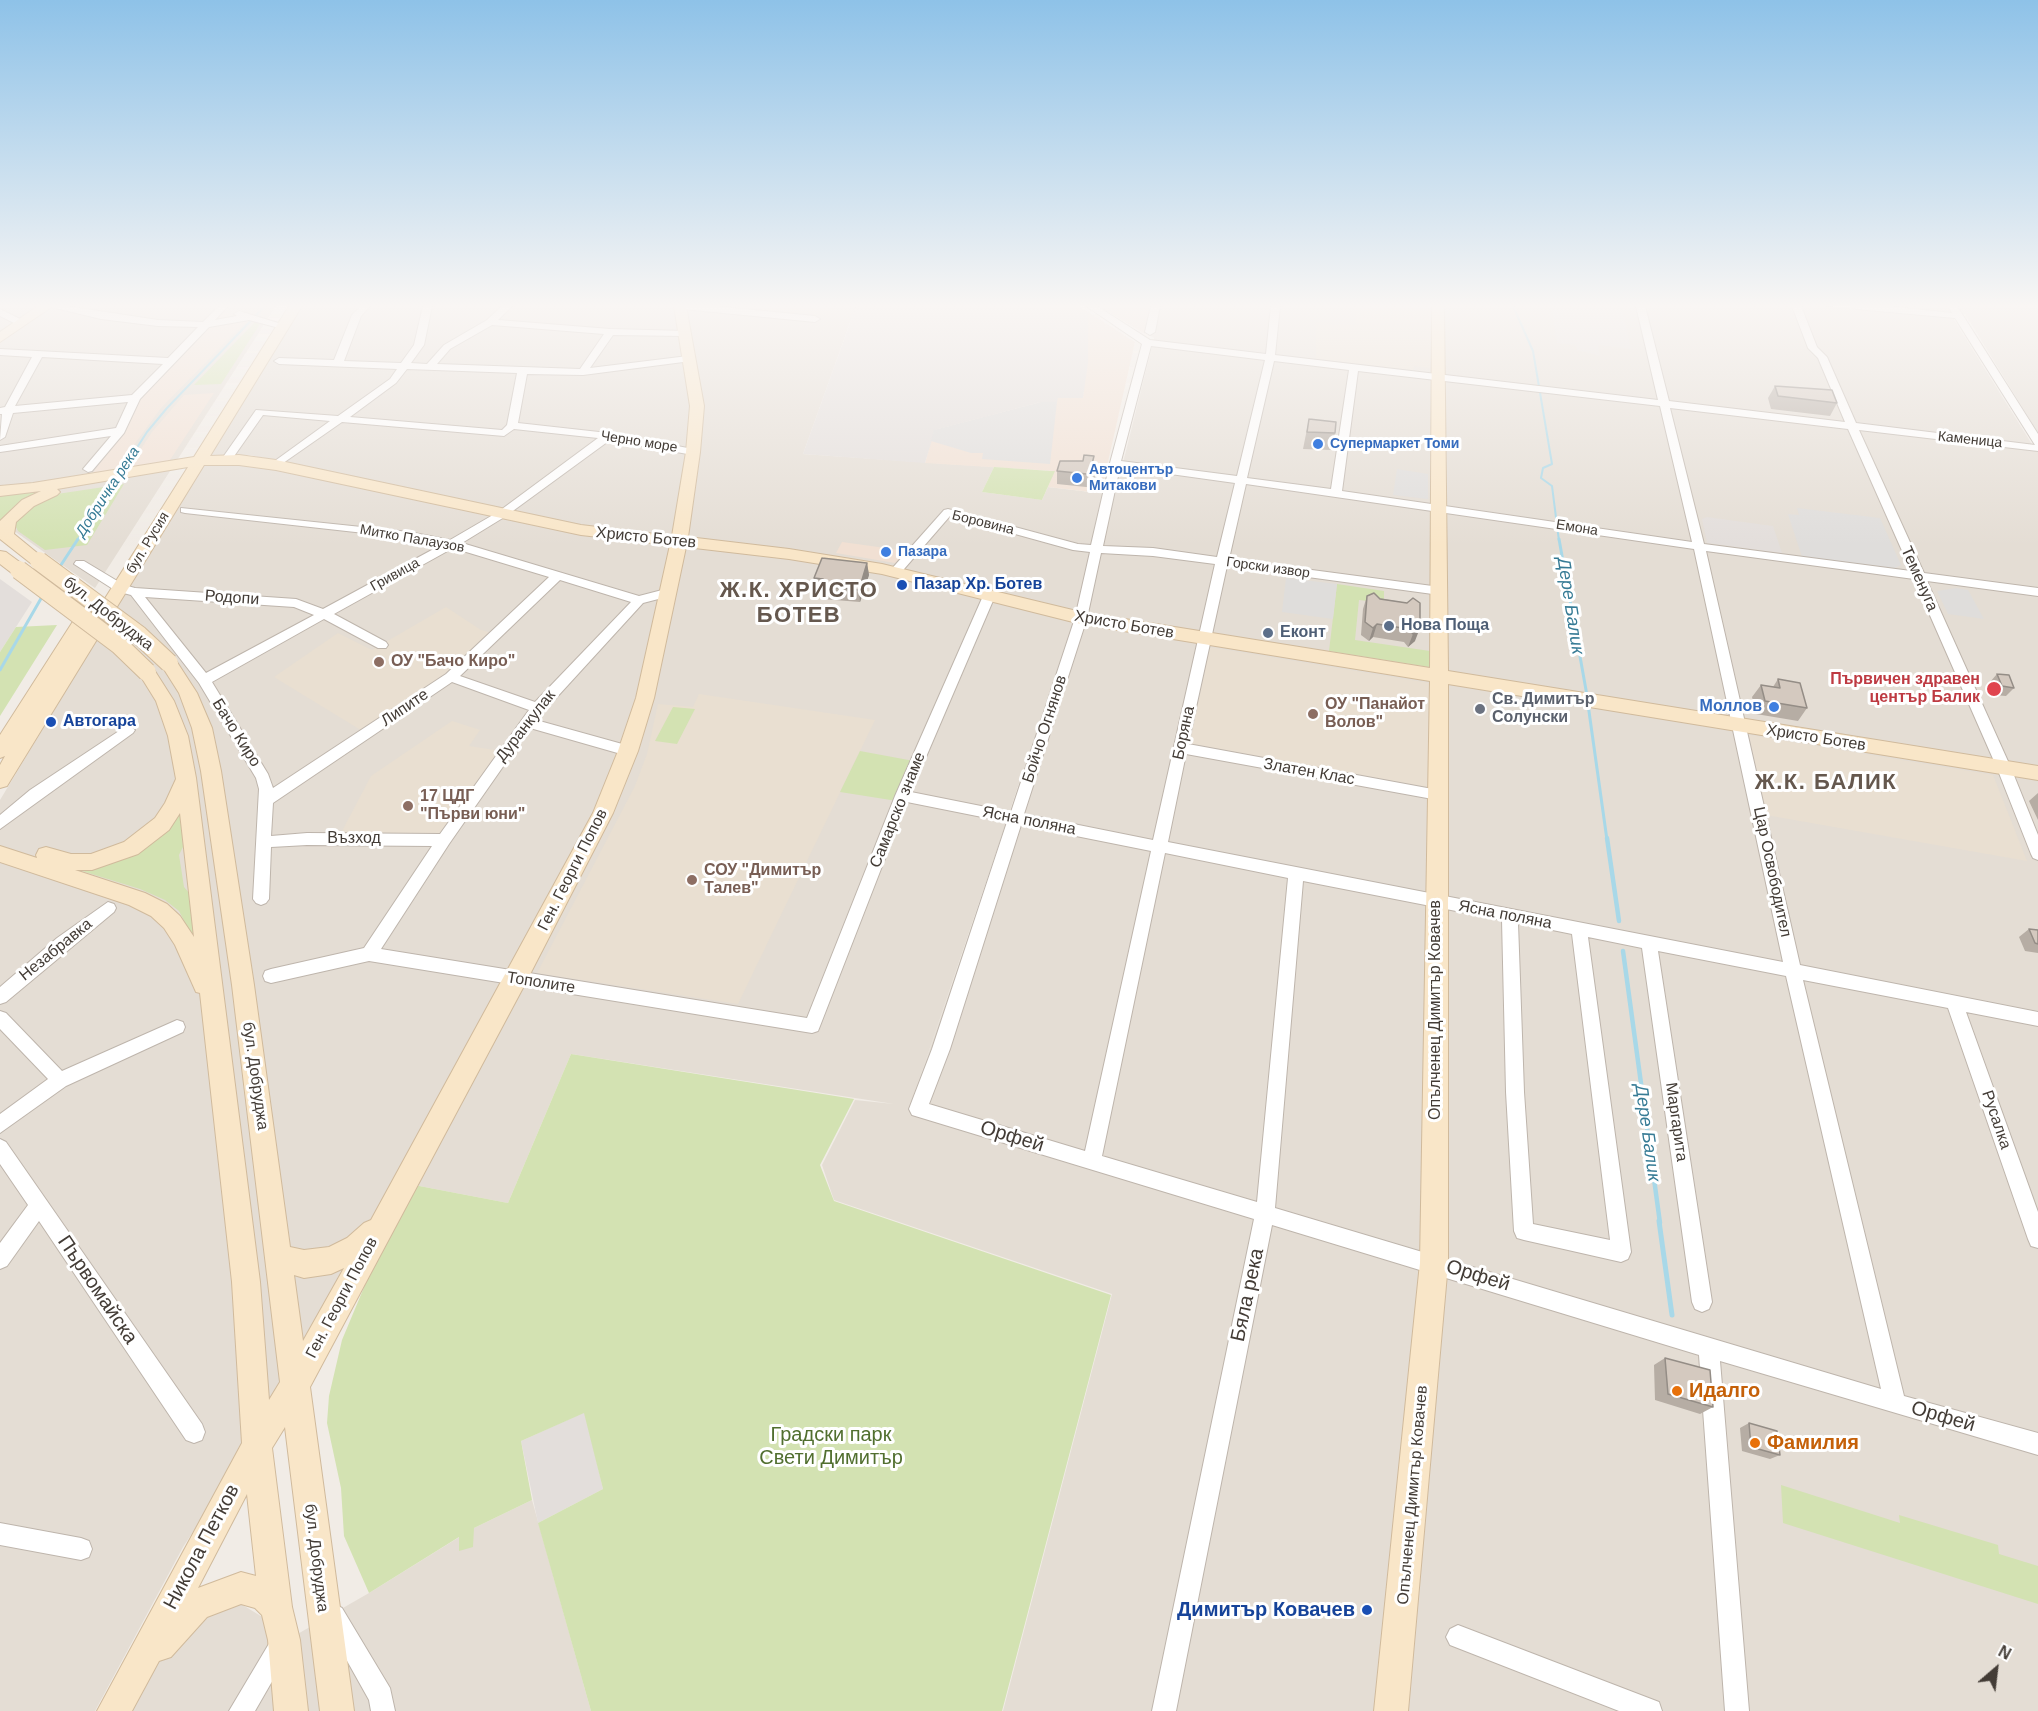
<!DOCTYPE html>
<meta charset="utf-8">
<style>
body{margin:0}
#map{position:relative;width:2038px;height:1711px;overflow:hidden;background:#f1ece6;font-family:Helvetica,sans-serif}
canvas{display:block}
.north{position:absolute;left:1966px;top:1639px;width:60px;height:60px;-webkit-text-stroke:4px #fff;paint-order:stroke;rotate:28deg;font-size:16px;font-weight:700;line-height:24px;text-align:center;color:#433c36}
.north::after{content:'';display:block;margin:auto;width:21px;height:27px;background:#433c36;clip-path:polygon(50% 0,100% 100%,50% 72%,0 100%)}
</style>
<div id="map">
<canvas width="2038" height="1711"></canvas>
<div class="north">N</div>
</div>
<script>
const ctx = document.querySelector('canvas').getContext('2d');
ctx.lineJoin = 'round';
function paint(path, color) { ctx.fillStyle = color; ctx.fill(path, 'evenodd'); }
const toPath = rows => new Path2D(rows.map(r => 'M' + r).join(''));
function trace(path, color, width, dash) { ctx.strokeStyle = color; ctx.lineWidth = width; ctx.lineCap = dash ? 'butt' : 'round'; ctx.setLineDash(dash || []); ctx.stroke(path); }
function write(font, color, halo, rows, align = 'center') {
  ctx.font = font + ' Helvetica,sans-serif'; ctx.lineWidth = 6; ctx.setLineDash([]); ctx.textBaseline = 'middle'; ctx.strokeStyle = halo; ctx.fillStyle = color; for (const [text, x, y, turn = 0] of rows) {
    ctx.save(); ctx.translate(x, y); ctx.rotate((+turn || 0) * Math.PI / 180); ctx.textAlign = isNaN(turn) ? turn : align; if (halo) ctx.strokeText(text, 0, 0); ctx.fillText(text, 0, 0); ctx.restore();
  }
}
paint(toPath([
 [0,306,276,306,95,588,0,521],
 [302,306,677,306,693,406,675,536,584,527,250,455,208,456],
 [684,306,856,306,803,454,994,467,982,492,1042,500,1048,487,1115,495,1154,338,1099,306,1826,306,1953,318,2035,449,2038,449,2038,1711,1003,1711,1112,1294,834,1200,822,1165,855,1100,894,1104,571,1054,508,1203,414,1185,613,812,697,451],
 [1025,765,1006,826,910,1107,1005,826],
 [1882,306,2038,306,2038,433,1965,314],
 [243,463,674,544,640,698,598,812,255,1437,183,1547,95,1711,0,1711,0,800,201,467,207,464],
 [532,1500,591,1711,131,1711,154,1667,178,1636,208,1614,241,1604,264,1618,275,1647,369,1593,474,1528]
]), '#e4ddd4');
paint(toPath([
 [1008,306,1079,306,1135,342,1101,493,1048,487,1054,471,925,463,934,430,1057,398,1083,398,1087,348],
 [1098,306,1153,306,1145,334],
 [223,312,248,319,161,408,115,471,92,474,116,442,138,398],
 [214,393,168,463,127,470,152,432,184,395],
 [842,542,907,551,895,563,836,553]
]), '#f1e0d3');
paint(toPath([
 [856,306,1008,306,1088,312,1088,363,1083,398,1058,398,1057,402,1041,402,935,430,925,463,803,454],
 [1552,306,1622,306,1631,349,1598,345,1600,356,1577,350,1576,345,1557,343],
 [1707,517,1773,526,1782,553,1707,543,1702,519],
 [0,579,32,602,0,652],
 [585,1412,603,1489,538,1523,521,1441]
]), '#e3dedb');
paint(toPath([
 [728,306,836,306,829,316],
 [1354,306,1433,309,1430,368,1414,366,1413,370,1316,359,1316,323,1356,325],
 [446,607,481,630,492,633,449,675,364,732,274,677,338,633,372,650],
 [1209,647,1429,683,1428,788,1190,746],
 [699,694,875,720,738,1004,537,973,635,786,647,754,658,704,693,707],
 [452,721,480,730,469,746,501,751,439,836,340,835,371,776],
 [1749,735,1993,775,2027,861,1766,815]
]), '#e9dfd1');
paint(toPath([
 [255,322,260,324,221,384,194,385],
 [994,467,1051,471,1055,471,1042,500,982,492],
 [124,484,87,545,45,550,18,531,15,525,23,511,57,494],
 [52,488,20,504,0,521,0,494],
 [1337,584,1384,591,1384,603,1359,600,1355,640,1430,651,1429,667,1329,651],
 [57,625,0,716,0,652,16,627],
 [673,707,695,709,677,744,655,741],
 [860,751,914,761,897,801,840,792],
 [180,805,183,847,179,855,184,887,190,894,197,946,179,911,165,900,140,889,82,871,102,867,139,851],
 [571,1054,854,1099,820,1165,834,1201,1111,1295,1002,1711,591,1711,538,1523,603,1489,584,1413,521,1441,532,1500,474,1528,473,1547,459,1551,459,1537,369,1593,344,1536,341,1488,327,1423,329,1396,342,1340,365,1285,414,1185,508,1203],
 [1781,1485,1900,1523,1899,1515,1998,1545,1999,1554,2038,1566,2038,1604,1783,1523]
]), '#d3e2b2');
paint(toPath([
 [1041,402,1057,402,1050,464,982,459,983,453,971,453,931,441,934,430],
 [1397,469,1428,474,1428,499,1393,495],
 [1797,508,1880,518,1901,565,1895,568,1802,557,1788,514,1799,515],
 [1286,578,1337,584,1333,619,1282,612],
 [1956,588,1968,590,1984,619,1948,614,1937,591]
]), '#dfdddb');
trace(toPath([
 [1513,306,1533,351,1552,464,1543,468,1541,478,1552,486,1559,541],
 [77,541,147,432,167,408,265,306]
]), '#a8d8e8', 2);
trace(toPath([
 [1559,539,1586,690,1607,840],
 [59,568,78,539],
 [0,670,43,595]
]), '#a8d8e8', 3);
trace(toPath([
 [1607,838,1619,921],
 [1623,951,1660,1223]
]), '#a8d8e8', 4.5);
trace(toPath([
 [1659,1221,1672,1315]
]), '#a8d8e8', 5);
const street = toPath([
 [47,306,66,306,158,320,203,322,219,306,228,306,215,320,237,316,234,314,239,311,288,326,283,329,249,320,209,327,140,399,124,433,92,471,88,472,83,469,111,436,0,452,0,446,116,428,128,402,13,413,5,437,0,440,2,414,0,414,0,408,5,407,32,357,0,355,0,349,168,358,198,327,158,326,101,319,47,306],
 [42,357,163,364,132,395,15,406,42,357],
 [361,306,370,306,361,316,344,361,401,363,414,345,423,306,432,306,424,345,411,363,427,364,444,345,487,320,502,306,512,306,498,320,610,329,687,331,687,335,684,336,613,335,590,368,688,356,691,357,691,361,583,375,527,374,518,423,608,433,693,449,698,452,693,455,610,440,506,516,462,543,639,596,666,589,672,593,670,596,643,603,536,720,633,747,635,751,633,755,628,756,530,728,449,844,381,949,807,1018,895,796,983,596,989,592,995,596,911,792,1011,812,1075,618,1090,552,1073,550,950,516,898,576,890,576,888,573,944,510,948,509,1078,544,1091,545,1110,463,1142,344,1086,306,1097,306,1150,340,1266,354,1271,306,1280,306,1275,355,1658,400,1636,306,1645,306,1669,401,1845,422,1818,358,1808,348,1792,306,1801,306,1817,347,1827,357,1856,423,2035,445,1955,318,1856,309,1852,306,1887,306,1952,313,1948,306,1957,306,2038,434,2038,451,1859,430,1924,573,2038,588,2038,596,1927,581,2011,768,2038,835,2038,860,2033,858,2031,854,1997,768,1914,579,1706,551,1800,965,2038,1012,2038,1026,1966,1012,2038,1212,2038,1248,2031,1246,2028,1239,1948,1008,1803,980,1904,1396,2038,1433,2038,1455,1720,1361,1749,1711,1725,1711,1699,1355,1272,1225,1176,1711,1152,1711,1254,1219,912,1115,909,1109,932,1049,1007,822,907,802,820,1026,818,1031,812,1033,369,961,271,983,265,981,263,976,265,971,271,969,364,948,432,846,307,845,271,847,269,899,266,903,261,905,256,903,253,899,259,789,256,778,199,683,131,595,116,591,74,564,76,561,84,561,124,585,135,588,296,599,323,609,441,545,409,538,185,513,181,512,181,508,409,532,450,540,498,512,598,438,514,429,504,436,342,422,276,468,272,467,272,463,330,421,263,415,230,462,222,462,221,460,256,410,338,416,390,379,397,369,279,364,274,361,279,358,334,360,352,315,361,306],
 [492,325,604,334,580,369,437,364,450,349,492,325],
 [1151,346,1265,360,1237,476,1121,461,1151,346],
 [1274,361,1349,370,1331,489,1247,478,1274,361],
 [407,369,517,373,507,425,502,430,350,417,396,383,407,369],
 [1358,371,1660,406,1692,542,1342,491,1358,371],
 [1670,408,1848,429,1911,571,1704,544,1670,408],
 [1120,467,1235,483,1217,557,1153,548,1103,546,1120,467],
 [1246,484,1694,549,1783,962,1168,842,1186,754,1438,800,1445,795,1438,790,1188,744,1227,566,1440,595,1446,591,1440,587,1229,559,1246,484],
 [453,548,549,577,446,674,273,788,268,774,212,682,324,619,378,648,386,648,388,645,386,642,334,614,453,548],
 [1101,553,1153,556,1215,564,1153,840,1024,814,1087,618,1101,553],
 [560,580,631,602,535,702,460,676,560,580],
 [145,597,294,607,314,615,206,673,145,597],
 [452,682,529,710,440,834,307,833,271,836,273,803,452,682],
 [1021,825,1151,851,1085,1151,929,1104,950,1049,1021,825],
 [1165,853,1288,878,1257,1202,1102,1156,1165,853],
 [1303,881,1502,920,1506,1092,1514,1231,1517,1238,1524,1240,1621,1262,1628,1259,1631,1252,1588,937,1642,948,1692,1302,1695,1309,1702,1312,1709,1309,1712,1302,1658,951,1786,976,1881,1389,1275,1208,1303,881],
 [1518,923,1572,934,1610,1240,1533,1224,1524,1092,1518,923],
 [679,306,713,306,815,316,820,319,815,322,683,309,679,306],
 [1151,306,1160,306,1155,332,1150,335,1145,332,1151,306],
 [0,309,24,321,26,323,18,325,0,316,0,309],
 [128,725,135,730,133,733,0,829,0,815,30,790,128,725],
 [108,902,114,904,116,908,114,912,6,1002,0,1004,0,987,57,938,108,902],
 [0,1011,6,1013,62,1071,177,1020,183,1022,185,1027,183,1032,66,1086,0,1133,0,1114,48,1079,0,1029,0,1011],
 [0,1139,6,1142,202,1424,205,1432,202,1440,194,1443,186,1440,39,1221,7,1266,0,1269,0,1243,28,1205,0,1164,0,1139],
 [0,1523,81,1538,89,1541,92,1549,89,1557,81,1560,0,1545,0,1523],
 [334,1604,342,1608,390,1688,395,1711,371,1711,369,1700,322,1616,326,1608,334,1604],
 [1458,1625,1659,1702,1662,1711,1619,1711,1450,1645,1446,1637,1450,1629,1458,1625],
 [281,1633,289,1637,293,1645,255,1711,229,1711,273,1637,281,1633]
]);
const secondary = toPath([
 [38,306,53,306,0,342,0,332,38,306],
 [289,306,302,306,210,456,239,455,276,460,581,525,672,536,686,452,690,406,674,306,686,306,704,406,700,452,688,537,789,549,882,564,1081,612,1430,668,1432,306,1444,306,1448,671,2038,766,2038,780,1448,684,1448,1263,1408,1711,1374,1711,1420,1263,1430,681,1081,624,882,574,789,559,686,547,654,698,638,751,613,813,524,986,310,1387,354,1711,320,1711,285,1427,272,1448,292,1607,300,1640,308,1711,274,1711,268,1640,262,1615,255,1608,241,1604,207,1617,171,1657,159,1661,132,1711,97,1711,242,1443,232,1282,200,993,196,992,175,945,164,928,151,916,129,905,0,862,0,846,37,858,36,855,39,849,46,847,71,854,91,854,124,842,155,818,165,803,176,779,168,736,156,701,138,672,141,668,153,668,174,701,188,736,196,778,260,1282,269,1400,280,1382,232,985,201,771,192,728,179,693,160,663,163,659,175,659,197,693,212,728,221,771,254,985,290,1247,304,1250,329,1247,347,1238,364,1223,371,1220,593,813,618,751,636,698,670,545,581,535,276,470,239,465,204,465,7,786,0,788,0,765,5,756,0,758,0,735,88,598,94,597,100,598,103,602,92,619,188,467,57,489,60,492,57,495,34,506,16,522,14,534,47,561,39,566,33,565,0,539,0,521,22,500,41,491,0,496,0,486,33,483,194,457,289,306],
 [180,813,194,937,180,916,167,904,145,893,75,870,92,870,138,854,169,830,180,813],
 [344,1268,303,1341,294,1275,304,1278,331,1274,344,1268],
 [247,1494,256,1576,241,1572,198,1588,247,1494],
 [0,551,6,552,25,566,27,570,25,574,13,574,0,564,0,551]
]);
trace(street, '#beb5ac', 2);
trace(secondary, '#d0ba9c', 2);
paint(street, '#fff');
paint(secondary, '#f9e6c8');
const secondaryBridge = toPath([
 [39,561,139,635,169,663],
 [19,570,119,645,147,672]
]);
trace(secondaryBridge, '#d0ba9c', 20, []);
trace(secondaryBridge, '#f9e6c8', 18);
paint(toPath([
 [1775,386,1837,403,1830,416,1771,409,1768,398],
 [1309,419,1335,433,1331,450,1303,449],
 [1094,465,1099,465,1098,478,1096,488,1057,484,1057,471],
 [867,563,869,575,860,602,822,599,821,592,816,591,814,578],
 [1367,596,1407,603,1415,641,1408,647,1404,642,1373,637,1369,641,1361,635,1363,609],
 [1997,674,2014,688,2006,696,1994,695,1990,682],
 [1778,679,1807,708,1798,721,1756,714,1752,697,1761,685,1773,687],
 [2038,793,2038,820,2029,801],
 [2029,929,2038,930,2038,953,2025,951,2019,937],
 [1665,1358,1713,1407,1700,1414,1655,1400,1654,1365],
 [1749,1423,1780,1455,1770,1459,1742,1451,1740,1428]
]), '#b6ada4');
paint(toPath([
 [1099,465,1098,478,1096,488,1097,475],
 [867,563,869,575,860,602,859,590],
 [1377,624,1373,637,1369,641,1373,628],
 [1420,628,1415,641,1408,647,1413,634]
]), '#948d86');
const building = toPath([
 [1775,386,1832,390,1837,403,1778,396,1775,386],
 [1309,419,1336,422,1335,433,1307,432,1309,419],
 [1084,455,1094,456,1092,464,1099,465,1097,475,1057,471,1060,461,1083,461,1084,455],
 [822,558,867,563,859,590,820,586,823,579,814,578,822,558],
 [1374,593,1380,599,1407,603,1413,598,1420,603,1420,628,1413,634,1409,629,1377,624,1373,628,1365,622,1367,596,1374,593],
 [1997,674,2009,675,2014,688,2002,686,1997,674],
 [1778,679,1800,683,1807,708,1765,701,1761,685,1780,688,1778,679],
 [2029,929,2038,930,2038,944,2035,943,2029,929],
 [1665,1358,1710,1370,1713,1407,1668,1394,1665,1358],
 [1749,1423,1777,1431,1780,1455,1751,1447,1749,1423]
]);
paint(building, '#d4c9bf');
trace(building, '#948d86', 1.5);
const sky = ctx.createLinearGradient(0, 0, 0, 546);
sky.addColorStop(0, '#8ec2e8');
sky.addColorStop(0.56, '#f9f6f4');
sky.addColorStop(1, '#f9f6f400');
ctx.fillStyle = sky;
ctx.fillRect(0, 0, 2038, 546);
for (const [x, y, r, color] of [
 [1318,444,6,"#3f7fe0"],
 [1077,478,6,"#3f7fe0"],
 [886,552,6,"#3f7fe0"],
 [902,585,6,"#1a4fb4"],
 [1389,626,6,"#5c6f8a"],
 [1268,633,6,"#5c6f8a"],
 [379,662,6,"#8d6e63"],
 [1994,689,8,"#e0444e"],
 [1774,707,6,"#3f7fe0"],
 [1480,709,6,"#6b7280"],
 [1313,714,6,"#8d6e63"],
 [51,722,6,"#1a4fb4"],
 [408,806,6,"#8d6e63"],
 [692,880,6,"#8d6e63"],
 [1677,1391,6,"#e8710a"],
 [1755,1443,6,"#e8710a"],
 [1367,1610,6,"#1a4fb4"]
]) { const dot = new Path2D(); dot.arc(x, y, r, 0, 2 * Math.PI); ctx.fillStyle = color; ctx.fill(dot); trace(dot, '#fff', 2); }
write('14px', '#433c36', '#fff', [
 ["Каменица",1970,440,6],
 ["Черно море",639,442,9],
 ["Боровина",983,523,14],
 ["Емона",1577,528,9],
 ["Митко Палаузов",412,539,10],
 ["бул. Русия",148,543,-59],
 ["Горски извор",1268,568,8],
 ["Гривица",395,575,-29]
]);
write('bold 14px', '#366cbe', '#fff', [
 ["Супермаркет Томи",1330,444],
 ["Автоцентър",1089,470],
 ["Митакови",1089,486],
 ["Пазара",898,552]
], 'left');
write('italic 15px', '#367b95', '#fff', [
 ["Добричка река",108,492,-57]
]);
write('16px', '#433c36', '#fff', [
 ["Христо Ботев",646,538,6],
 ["Теменуга",1919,579,66],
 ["Родопи",232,598,4],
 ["бул. Добруджа",108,614,38],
 ["Христо Ботев",1124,625,10],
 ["Липите",405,708,-34],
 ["Дуранкулак",526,726,-52],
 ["Бойчо Огнянов",1045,729,-72],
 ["Бачо Киро",236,733,58],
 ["Боряна",1184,733,-78],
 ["Христо Ботев",1816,738,9],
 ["Златен Клас",1309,772,10],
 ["Самарско знаме",898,810,-68],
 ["Ясна поляна",1029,821,11],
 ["Възход",354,839],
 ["Ген. Георги Попов",573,870,-63],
 ["Цар Освободител",1772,872,78],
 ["Ясна поляна",1505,915,11],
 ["Незабравка",56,950,-39],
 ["Тополите",541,983,9],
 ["Опълченец Димитър Ковачев",1436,1010,-90],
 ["бул. Добруджа",255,1076,82],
 ["Русалка",1996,1120,71],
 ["Маргарита",1676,1122,82],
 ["Ген. Георги Попов",342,1298,-62],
 ["Опълченец Димитър Ковачев",1413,1495,-85],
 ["бул. Добруджа",316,1558,83]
]);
write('bold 16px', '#164399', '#fff', [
 ["Пазар Хр. Ботев",914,585],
 ["Aвтогара",63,722]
], 'left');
write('bold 16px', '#4e5e75', '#fff', [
 ["Нова Поща",1401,626],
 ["Еконт",1280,633]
], 'left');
write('bold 16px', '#785e54', '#fff', [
 ["ОУ \"Бачо Киро\"",391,662],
 ["ОУ \"Панайот",1325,705],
 ["Волов\"",1325,723],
 ["17 ЦДГ",420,797],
 ["\"Първи юни\"",420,815],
 ["СОУ \"Димитър",704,871],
 ["Талев\"",704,889]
], 'left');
write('bold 16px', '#be3a42', '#fff', [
 ["Първичен здравен",1980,680],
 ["център Балик",1980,698]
], 'right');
write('bold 16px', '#5b616d', '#fff', [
 ["Св. Димитър",1492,700],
 ["Солунски",1492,718]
], 'left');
write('bold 16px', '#366cbe', '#fff', [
 ["Моллов",1762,707]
], 'right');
write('italic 18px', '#367b95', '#fff', [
 ["Дере Балик",1570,606,81],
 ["Дере Балик",1647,1133,82]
]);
write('20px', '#433c36', '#fff', [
 ["Орфей",1012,1137,17],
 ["Орфей",1478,1276,17],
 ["Първомайска",97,1290,56],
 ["Бяла река",1248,1295,-78],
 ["Орфей",1943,1417,16],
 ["Никола Петков",202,1547,-62]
]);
write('bold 20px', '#c56008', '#fff', [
 ["Идалго",1689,1391],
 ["Фамилия",1767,1443]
], 'left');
write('20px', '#516f2f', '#fff', [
 ["Градски парк",831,1435],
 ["Свети Димитър",831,1458]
]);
write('bold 20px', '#164399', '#fff', [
 ["Димитър Ковачев",1355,1610]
], 'right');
ctx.letterSpacing = '1.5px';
write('bold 22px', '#65584e', '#fff', [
 ["Ж.К. ХРИСТО",799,591],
 ["БОТЕВ",799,616],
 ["Ж.К. БАЛИК",1826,783]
]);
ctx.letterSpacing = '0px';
</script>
